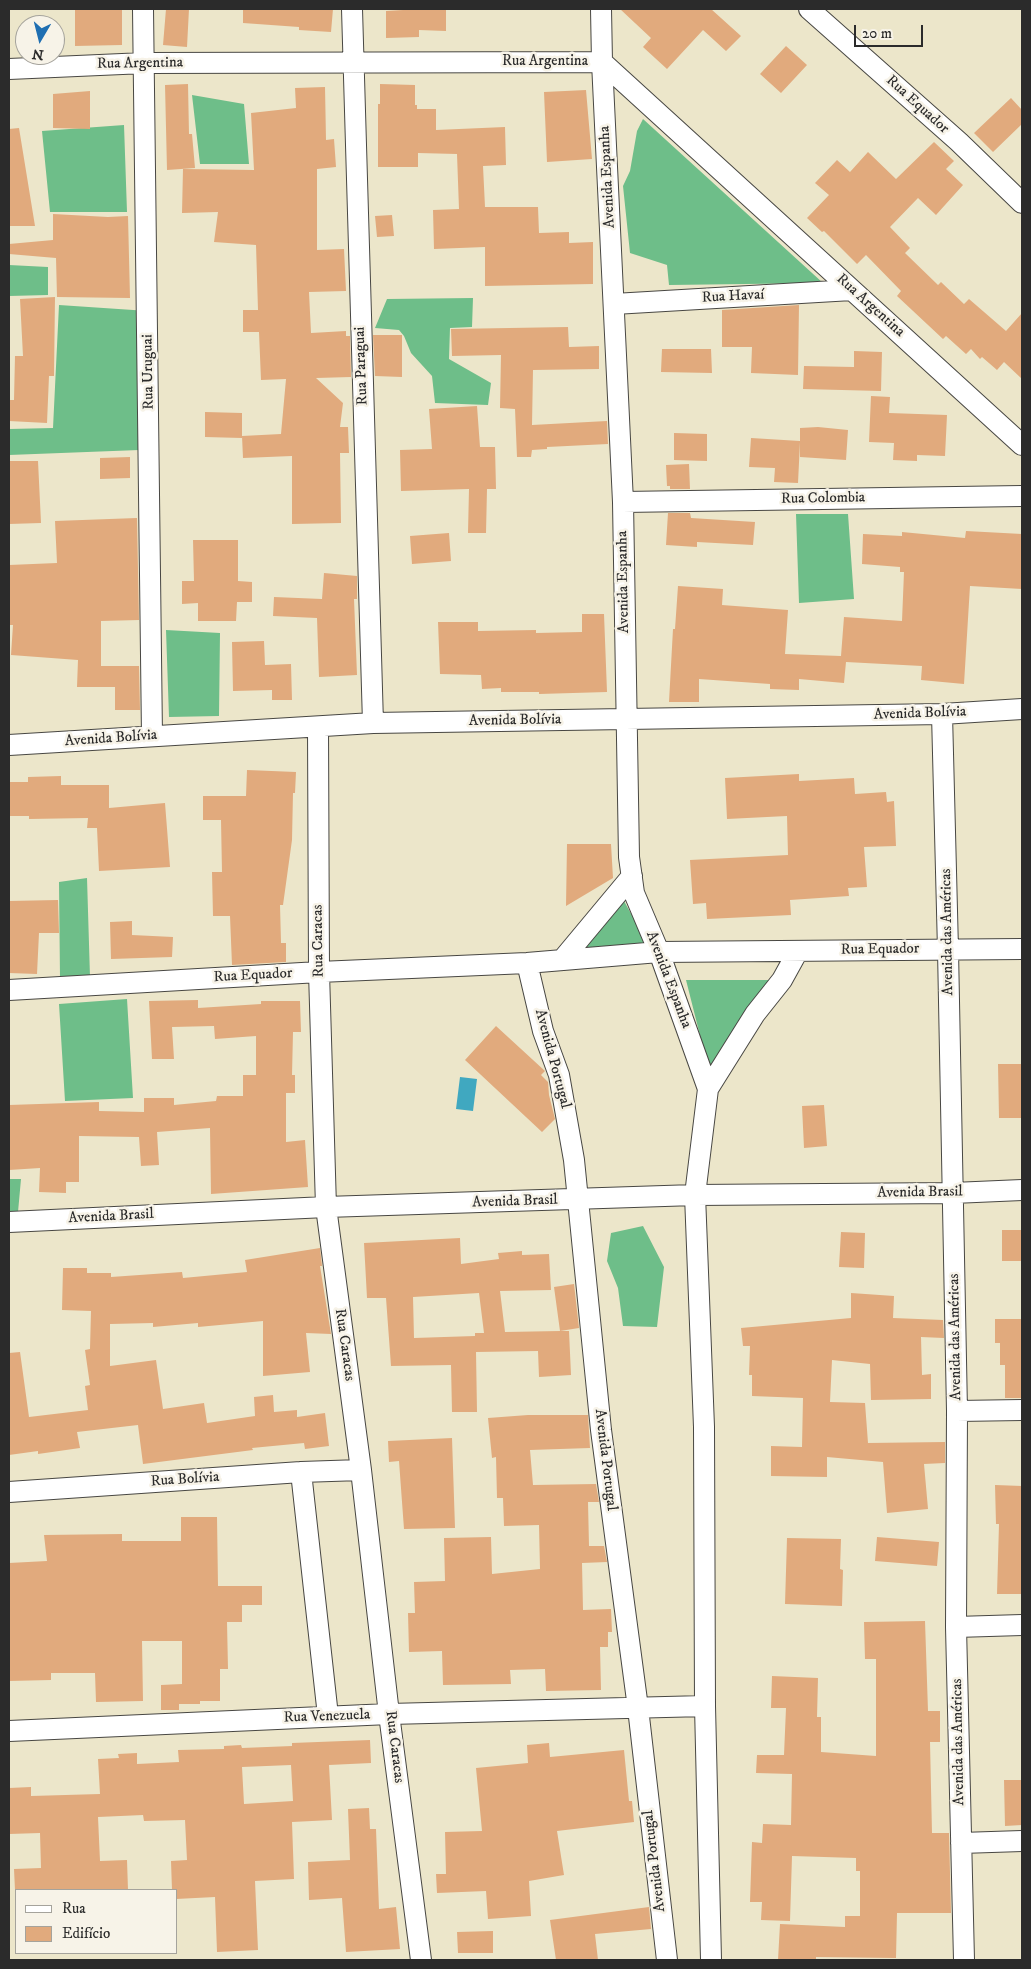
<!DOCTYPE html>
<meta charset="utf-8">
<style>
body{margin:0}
#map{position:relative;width:1031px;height:1969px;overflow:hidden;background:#ece6ca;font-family:"IM FELL DW Pica",serif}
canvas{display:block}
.frame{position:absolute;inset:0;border:10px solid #2b2b2b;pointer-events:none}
.legend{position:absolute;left:15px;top:1889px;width:162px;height:65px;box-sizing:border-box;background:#f7f3e8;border:1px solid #a5a39c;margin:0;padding:6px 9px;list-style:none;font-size:15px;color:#2b2b2b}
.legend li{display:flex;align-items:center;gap:10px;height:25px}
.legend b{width:25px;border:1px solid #a5a39c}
.north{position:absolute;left:15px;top:15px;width:50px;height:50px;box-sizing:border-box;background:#f7f3e8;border:1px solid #a5a39c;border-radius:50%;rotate:188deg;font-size:14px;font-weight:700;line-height:20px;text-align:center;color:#2b2b2b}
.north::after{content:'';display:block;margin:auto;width:18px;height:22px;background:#1f6fb2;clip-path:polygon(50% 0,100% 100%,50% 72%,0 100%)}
.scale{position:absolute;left:854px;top:25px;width:69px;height:22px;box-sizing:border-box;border:2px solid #2b2b2b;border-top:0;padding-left:6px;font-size:15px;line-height:18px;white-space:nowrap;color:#2b2b2b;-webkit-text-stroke:4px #f7f3e8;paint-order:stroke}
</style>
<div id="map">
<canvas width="1031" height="1969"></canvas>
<div class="frame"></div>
<ul class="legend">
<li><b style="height:6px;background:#fff"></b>Rua</li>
<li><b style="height:14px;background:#e1aa7d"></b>Edifício</li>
</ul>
<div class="north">N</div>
<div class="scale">20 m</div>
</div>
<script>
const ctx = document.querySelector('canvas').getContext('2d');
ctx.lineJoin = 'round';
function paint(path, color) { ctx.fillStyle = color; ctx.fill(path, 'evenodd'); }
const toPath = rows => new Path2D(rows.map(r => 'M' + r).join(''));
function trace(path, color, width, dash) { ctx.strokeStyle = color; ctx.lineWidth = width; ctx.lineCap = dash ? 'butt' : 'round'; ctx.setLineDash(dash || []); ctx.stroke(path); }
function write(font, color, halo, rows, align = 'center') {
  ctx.font = font + ' "IM FELL DW Pica",serif'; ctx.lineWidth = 5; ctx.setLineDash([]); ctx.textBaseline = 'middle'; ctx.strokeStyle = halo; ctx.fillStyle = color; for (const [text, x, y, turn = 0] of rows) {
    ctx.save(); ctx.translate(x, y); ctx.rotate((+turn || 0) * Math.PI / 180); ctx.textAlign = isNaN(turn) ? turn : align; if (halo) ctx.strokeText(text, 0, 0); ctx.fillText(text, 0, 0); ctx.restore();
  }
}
paint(toPath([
 [192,95,244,104,249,164,200,164],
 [643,119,823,283,669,285,667,265,630,253,623,186,630,171,637,131],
 [124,125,127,212,50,212,42,131],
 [9,265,48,267,48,295,9,296],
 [473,298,472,327,450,328,449,359,491,383,488,405,435,403,432,376,411,353,404,336,399,330,375,328,387,299],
 [59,305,148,311,139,450,9,455,9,429,53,428],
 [796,514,848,514,854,599,799,603],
 [166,630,220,633,219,716,169,717],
 [87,878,90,977,60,978,59,882],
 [624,901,649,946,578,953],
 [686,980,769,980,741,1020,709,1071],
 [127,999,133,1098,65,1101,59,1004],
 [9,1179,21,1179,18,1212,9,1212],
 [643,1226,664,1267,657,1327,623,1326,618,1288,607,1261,611,1233]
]), '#6ebe89');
paint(toPath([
 [460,1077,477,1079,473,1111,456,1109]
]), '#40a8c0');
paint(toPath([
 [75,9,122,9,122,45,75,46],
 [166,9,189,9,187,47,163,45],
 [243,9,333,9,331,32,299,30,299,27,243,23],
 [420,9,446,9,446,31,419,30,419,37,386,38,386,11],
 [620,9,711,9,741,36,726,51,703,30,667,69,643,47,651,38],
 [786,46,807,65,781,93,760,74],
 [188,84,189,134,192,134,195,168,167,170,165,85],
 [380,84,415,85,415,105,417,105,417,109,436,109,436,130,505,127,506,165,483,166,485,207,538,207,539,233,569,232,569,243,593,242,593,284,485,286,485,247,434,249,433,210,459,209,457,154,418,153,418,167,378,167,378,104,380,104],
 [325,87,326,140,334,139,336,167,317,169,317,250,344,249,346,291,309,292,311,333,346,331,346,336,350,336,351,377,316,378,343,403,340,427,348,427,349,453,340,453,341,523,292,524,292,456,243,458,242,436,281,434,286,379,261,380,259,332,243,332,243,310,258,310,256,245,214,242,218,212,182,213,183,169,254,170,251,113,296,108,295,88],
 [586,90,592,159,547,162,544,92],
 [90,91,90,129,53,128,53,94],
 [1011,98,1022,110,1022,124,993,152,974,133],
 [19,128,35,226,9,226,9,129],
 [934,142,954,161,946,169,963,185,936,215,918,198,890,227,910,248,905,253,938,285,941,282,964,304,969,299,1006,331,1022,313,1022,379,1004,362,997,370,982,357,980,359,971,349,966,354,946,336,943,339,897,296,901,291,866,255,857,264,824,231,822,232,807,218,829,195,815,183,837,160,850,172,868,152,896,179],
 [53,214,108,217,128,216,130,298,57,297,56,258,9,254,9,244,53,240],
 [392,215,394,236,377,237,375,216],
 [55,297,54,376,49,376,47,423,9,421,9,400,14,400,15,356,23,356,20,299],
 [799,305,798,375,751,373,752,347,722,347,722,310],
 [568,327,569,347,599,346,599,369,533,370,532,425,607,421,608,444,547,447,547,449,532,450,531,457,517,457,515,409,500,408,501,355,452,356,451,329],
 [373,335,402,335,402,377,375,376],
 [662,349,711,349,712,373,661,372],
 [854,351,882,352,881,391,803,389,804,366,854,367],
 [871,396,890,397,889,413,947,415,945,456,917,455,917,461,893,460,894,443,869,442],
 [477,406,480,447,495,447,496,489,487,489,486,533,468,533,469,489,401,491,400,450,432,449,429,409],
 [205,412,242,413,242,438,205,437],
 [818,427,848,430,846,460,800,457,800,442,798,483,774,482,775,468,749,467,751,438,800,441,800,428],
 [674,433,707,434,707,461,674,460],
 [130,457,130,478,100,479,100,458],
 [9,461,38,461,41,523,9,524],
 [689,464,690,489,670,489,670,486,667,486,666,465],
 [668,513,690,513,691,518,755,522,753,545,697,542,697,547,666,545],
 [137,518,139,620,101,621,101,666,139,666,140,710,115,710,115,687,77,687,78,660,11,655,13,625,9,625,9,565,57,563,55,521],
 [966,531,1022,534,1022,589,970,586,964,684,921,680,922,666,846,662,844,683,799,679,799,690,770,689,770,684,699,679,699,702,669,702,673,629,675,629,678,586,723,589,722,605,788,610,785,654,841,656,844,617,902,621,904,572,900,572,900,567,862,564,863,534,902,536,902,532,965,538],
 [449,533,451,561,412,564,410,536],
 [193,540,238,540,238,581,252,582,252,602,237,602,236,621,198,621,198,603,182,604,182,581,194,581],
 [324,573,357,576,357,599,354,599,357,675,319,677,317,618,273,616,274,597,322,599],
 [582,614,604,614,607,692,539,694,539,692,501,692,501,688,482,689,481,675,440,674,438,622,478,622,478,631,536,630,536,633,582,632],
 [264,641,265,665,291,664,292,700,272,700,272,690,233,691,232,642],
 [247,770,296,772,295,793,293,793,292,840,283,905,280,905,281,943,286,943,286,962,232,965,230,916,213,916,212,872,222,872,221,820,203,820,203,796,246,796],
 [799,774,799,781,854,778,855,794,886,792,887,802,894,801,896,846,864,847,867,887,848,888,849,896,790,900,791,915,707,919,706,903,693,904,690,860,788,855,787,816,727,819,725,778],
 [61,776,61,785,109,785,109,808,165,803,170,867,99,871,97,828,87,828,88,818,29,819,29,816,9,816,9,782,28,782,28,777],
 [567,844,611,844,613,878,566,906],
 [58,900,59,933,39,933,37,974,9,973,9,901],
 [132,921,132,935,173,937,172,957,111,959,110,922],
 [198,1000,198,1008,261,1004,261,1001,300,1001,301,1032,293,1032,292,1075,295,1075,295,1093,286,1093,286,1142,305,1140,308,1187,211,1194,210,1128,157,1132,159,1165,141,1166,139,1137,79,1136,79,1182,66,1182,66,1193,39,1192,40,1168,9,1170,9,1105,99,1102,99,1111,144,1112,144,1098,174,1098,174,1105,216,1101,217,1096,243,1096,243,1075,256,1075,256,1036,215,1039,214,1026,172,1027,174,1059,152,1059,149,1001],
 [496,1026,545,1071,541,1075,548,1082,549,1095,555,1119,542,1132,465,1060],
 [998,1064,1022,1064,1022,1118,999,1118],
 [824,1105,827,1146,804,1148,802,1106],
 [1002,1230,1022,1230,1022,1261,1002,1261],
 [841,1232,865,1233,864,1268,839,1267],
 [460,1238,461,1264,499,1259,498,1253,522,1251,522,1255,549,1254,551,1290,500,1291,505,1332,560,1331,554,1287,574,1284,579,1328,560,1331,569,1331,571,1375,539,1377,538,1351,476,1352,477,1412,452,1412,451,1365,391,1366,386,1298,367,1298,364,1243],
 [479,1293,484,1333,475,1333,475,1336,414,1338,413,1297],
 [320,1248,322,1266,320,1266,331,1334,306,1333,310,1372,263,1376,263,1321,198,1327,198,1323,153,1327,153,1323,110,1324,110,1366,156,1360,163,1409,204,1403,207,1423,255,1416,254,1397,273,1395,274,1412,297,1410,297,1417,325,1413,329,1446,305,1449,304,1443,252,1448,253,1450,143,1464,138,1425,77,1432,80,1448,38,1454,38,1451,9,1455,9,1353,20,1352,29,1417,88,1410,85,1386,90,1385,85,1350,90,1349,91,1311,62,1310,63,1268,87,1268,87,1273,111,1273,111,1277,182,1272,183,1278,247,1272,245,1260],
 [851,1293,894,1296,893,1318,943,1320,944,1338,921,1337,922,1375,931,1374,931,1399,871,1400,870,1364,832,1360,830,1402,865,1403,868,1443,945,1442,945,1463,924,1464,928,1509,887,1513,883,1462,827,1457,827,1477,771,1476,771,1446,802,1447,803,1398,752,1396,752,1375,749,1375,750,1346,743,1346,741,1328,851,1318],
 [995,1319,1022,1319,1022,1398,1005,1398,1005,1365,1000,1365,1000,1343,995,1343],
 [528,1415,588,1415,590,1448,530,1450,533,1485,596,1484,599,1502,588,1502,589,1546,604,1546,607,1562,582,1563,583,1610,611,1609,612,1632,608,1632,608,1647,600,1647,601,1690,546,1691,545,1669,510,1670,511,1684,443,1685,442,1651,409,1652,408,1613,415,1613,414,1582,445,1581,444,1538,491,1537,492,1574,540,1569,539,1525,504,1526,503,1498,497,1498,496,1457,492,1458,488,1418],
 [452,1438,455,1528,404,1529,399,1461,389,1462,388,1441],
 [995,1485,1022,1486,1022,1594,997,1594,999,1524,996,1524],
 [181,1517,217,1517,218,1586,262,1586,262,1605,242,1605,242,1622,227,1622,228,1669,220,1669,220,1701,200,1701,200,1704,179,1704,179,1710,161,1710,161,1685,182,1684,182,1641,142,1641,143,1701,96,1702,95,1673,51,1673,51,1680,9,1681,9,1631,10,1631,9,1563,47,1561,44,1535,122,1534,122,1541,181,1541],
 [877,1537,939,1542,937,1566,875,1561],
 [787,1538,841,1539,840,1569,843,1570,842,1606,785,1604],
 [925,1621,928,1711,940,1711,940,1742,930,1742,932,1833,949,1833,951,1913,897,1913,896,1958,816,1957,816,1960,778,1960,780,1924,845,1927,845,1916,860,1916,860,1871,856,1871,856,1858,792,1856,790,1921,761,1920,762,1902,750,1902,752,1842,762,1843,763,1824,791,1825,792,1774,756,1773,757,1755,784,1755,786,1708,771,1708,772,1676,818,1678,817,1717,821,1717,821,1752,876,1756,876,1659,865,1659,864,1622],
 [370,1740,371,1763,329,1765,332,1820,292,1822,294,1879,255,1881,258,1950,217,1952,215,1897,176,1899,176,1890,172,1890,171,1861,187,1860,185,1820,144,1821,143,1815,98,1817,100,1861,127,1860,128,1890,15,1890,14,1869,41,1868,40,1833,9,1834,9,1788,31,1787,31,1796,100,1794,98,1759,119,1758,118,1754,137,1753,137,1764,179,1762,178,1750,224,1749,224,1746,241,1745,242,1748,292,1746,292,1743],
 [291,1765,293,1801,244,1804,242,1767],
 [549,1743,550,1757,624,1750,629,1801,632,1801,634,1822,557,1831,564,1875,529,1881,531,1916,488,1919,486,1891,437,1893,436,1874,446,1874,445,1832,482,1831,476,1768,528,1763,527,1745],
 [1004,1780,1022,1780,1022,1825,1005,1826],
 [369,1808,370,1829,376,1829,379,1909,396,1907,400,1949,346,1952,342,1898,309,1900,308,1862,350,1860,348,1809],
 [649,1907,651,1929,595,1934,598,1960,556,1960,550,1920],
 [493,1931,493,1953,458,1953,457,1932]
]), '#e1aa7d');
const minor = toPath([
 [143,9,152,736],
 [352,9,373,723],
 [601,9,602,62,623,502,629,857,634,893,659,952,708,1089],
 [809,9,959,142,1022,203],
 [9,69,145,63,602,62,1022,445],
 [614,304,852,290],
 [623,502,1022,496],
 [942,714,948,950,957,1411,956,1627,964,1960],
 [318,727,319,972,326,1207,361,1470,389,1714,421,1960],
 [9,745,373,723,942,714,1022,709],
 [562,960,632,876],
 [527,963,543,1031,559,1075,574,1160,601,1430,638,1708,667,1960],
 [9,990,319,972,527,963,659,952,1022,949],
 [9,1222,326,1207,695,1195,953,1193,1022,1190],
 [957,1411,1022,1410],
 [301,1472,328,1716],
 [9,1492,301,1472,361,1470],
 [956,1627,1022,1625],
 [9,1731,389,1714,705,1706],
 [961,1843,1022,1841],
 [711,1960,705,1706,704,1427,695,1195,708,1089,755,1014,782,980,798,951]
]);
trace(minor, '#484743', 22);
trace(minor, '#fff', 20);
write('15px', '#2b2b2b', '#f7f3e8', [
 ["Rua Argentina",545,62],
 ["Rua Argentina",140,64,-1],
 ["Rua Equador",917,105,42],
 ["Avenida Espanha",608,177,-93],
 ["Rua Havaí",733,297,-3],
 ["Rua Argentina",870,306,42],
 ["Rua Paraguai",362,366,-92],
 ["Rua Uruguai",149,372,-91],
 ["Rua Colombia",823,499,-1],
 ["Avenida Espanha",624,582,-91],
 ["Avenida Bolívia",920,714,-2],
 ["Avenida Bolívia",515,721,-1],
 ["Avenida Bolívia",111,739,-4],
 ["Avenida das Américas",948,932,-91],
 ["Rua Caracas",319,941,-91],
 ["Rua Equador",880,950,-1],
 ["Rua Equador",253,976,-3],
 ["Avenida Espanha",668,980,69],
 ["Avenida Portugal",552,1059,75],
 ["Avenida Brasil",920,1193,-1],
 ["Avenida Brasil",515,1202,-2],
 ["Avenida Brasil",111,1217,-3],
 ["Avenida das Américas",956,1337,-91],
 ["Rua Caracas",344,1345,82],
 ["Avenida Portugal",605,1460,83],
 ["Rua Bolívia",185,1480,-4],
 ["Rua Venezuela",327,1717,-2],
 ["Avenida das Américas",959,1742,-91],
 ["Rua Caracas",394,1747,83],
 ["Avenida Portugal",655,1861,-97]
]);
</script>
